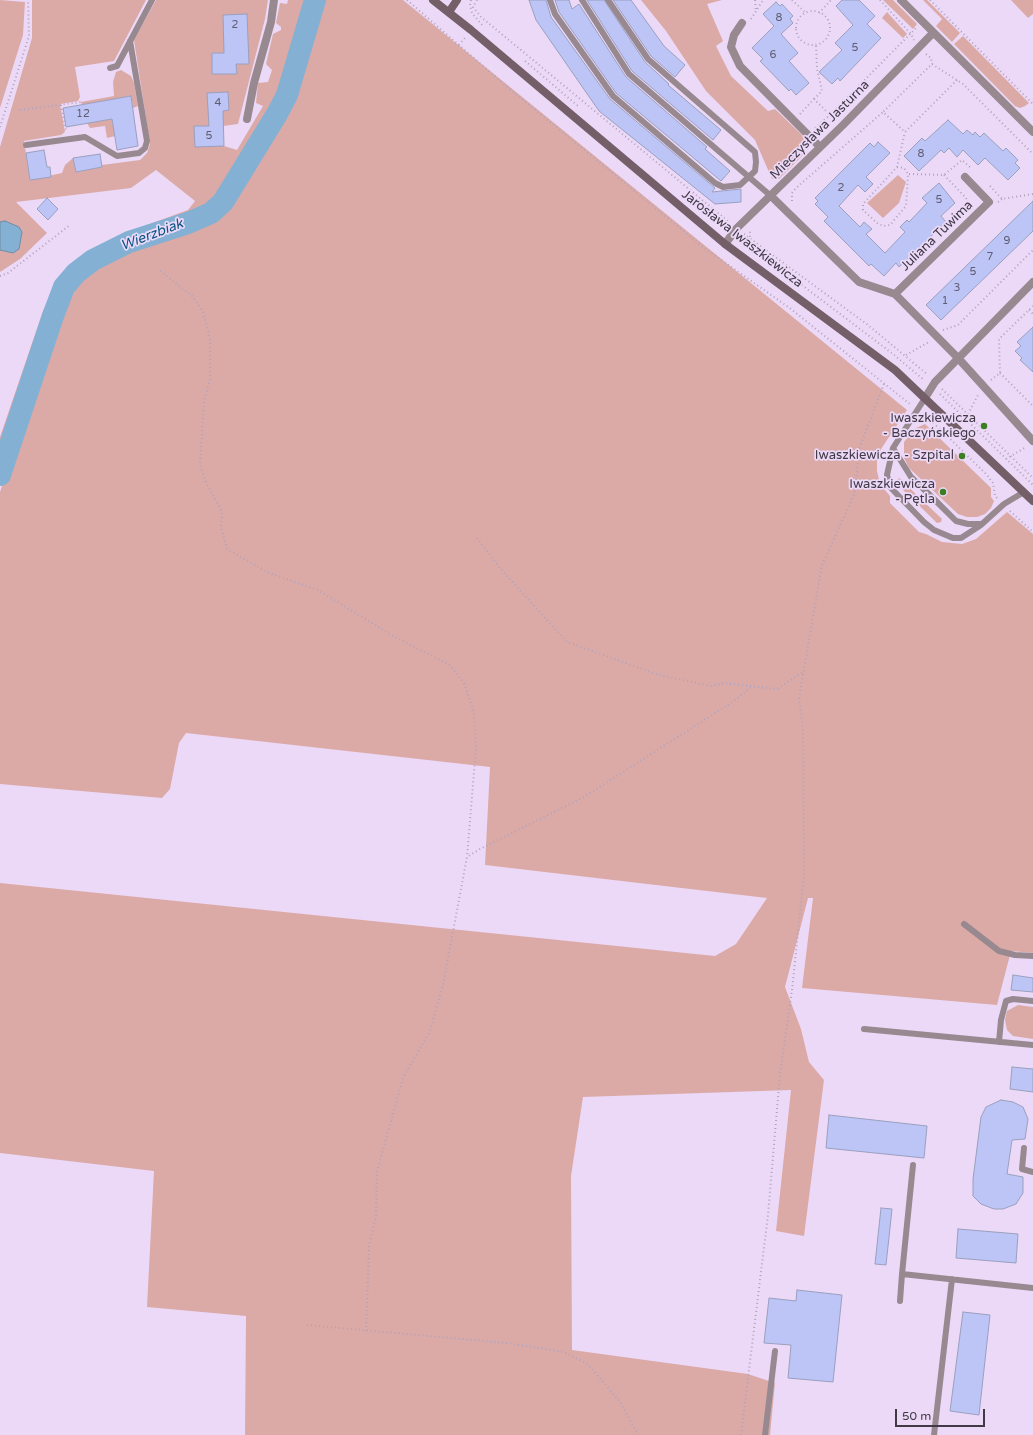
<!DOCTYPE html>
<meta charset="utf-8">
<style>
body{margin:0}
#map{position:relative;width:1033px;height:1435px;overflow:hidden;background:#ecd9f8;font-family:"Varela Round",sans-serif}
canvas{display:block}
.scale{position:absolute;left:895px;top:1409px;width:90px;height:18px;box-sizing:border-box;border:2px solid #413946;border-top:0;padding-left:5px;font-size:12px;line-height:14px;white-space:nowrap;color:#413946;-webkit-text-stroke:3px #ecd9f8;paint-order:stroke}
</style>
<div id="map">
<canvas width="1033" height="1435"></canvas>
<div class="scale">50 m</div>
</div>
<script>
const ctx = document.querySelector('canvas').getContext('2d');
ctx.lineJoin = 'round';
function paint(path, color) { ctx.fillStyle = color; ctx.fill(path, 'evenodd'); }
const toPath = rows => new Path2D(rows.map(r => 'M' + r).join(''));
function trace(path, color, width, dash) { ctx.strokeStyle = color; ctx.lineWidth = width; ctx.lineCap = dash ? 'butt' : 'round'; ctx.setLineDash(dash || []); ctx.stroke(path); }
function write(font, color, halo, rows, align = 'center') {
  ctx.font = font + ' "Varela Round",sans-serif'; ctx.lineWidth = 3.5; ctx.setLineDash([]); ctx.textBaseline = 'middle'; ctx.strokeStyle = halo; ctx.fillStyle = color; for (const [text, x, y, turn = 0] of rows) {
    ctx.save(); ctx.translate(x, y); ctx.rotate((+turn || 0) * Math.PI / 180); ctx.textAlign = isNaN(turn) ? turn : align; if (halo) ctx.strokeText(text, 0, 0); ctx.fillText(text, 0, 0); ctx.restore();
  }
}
paint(toPath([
 [0,0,25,2,23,35,0,108],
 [32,0,146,0,114,61,75,67,80,97,78,101,60,104,65,132,61,135,24,141,30,180,62,173,65,165,73,158,76,172,102,167,102,165,140,160,147,153,150,144,134,40,156,0,268,0,265,19,238,124,223,126,224,146,237,150,263,106,256,103,258,83,268,82,272,70,266,64,273,34,281,30,281,27,276,23,280,3,287,4,288,0,309,0,282,99,210,209,201,215,136,235,110,246,83,261,65,279,52,305,30,378,0,460,0,437,43,311,64,271,92,250,128,232,188,210,195,201,156,170,131,188,16,202,47,233,20,259,0,272,0,147,32,38],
 [319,0,403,0,907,410,881,449,877,460,877,471,880,484,890,496,890,503,919,532,926,534,942,542,962,544,976,539,1007,512,1033,534,1033,953,1011,951,997,1005,802,988,813,898,808,898,785,987,801,1029,809,1062,824,1080,804,1236,776,1231,791,1090,583,1097,571,1176,572,1350,748,1374,775,1383,770,1435,245,1435,246,1316,147,1307,154,1171,0,1153,0,883,715,956,736,944,767,898,485,865,490,767,186,733,179,743,170,789,162,798,0,784,0,492,63,299,71,284,80,275,91,266,110,255,188,227,223,210,287,111,299,77],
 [641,0,722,0,707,4,723,41,716,46,731,76,768,111,775,109,802,135,806,143,805,153,779,179,772,179,755,140,706,91,666,31],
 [883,0,893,0,917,24,913,29],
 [923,0,927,0,960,33,952,42,936,26,942,19],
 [1011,0,1033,0,1033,14,1028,18],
 [887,12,907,34,903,38,882,18],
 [963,36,1029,103,1025,106,1020,108,1015,106,954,44],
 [121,70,131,76,134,83,138,106,133,108,131,96,82,105,81,102,114,96,113,82,116,72],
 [112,119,115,136,107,138,105,126,90,128,87,123],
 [898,175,906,182,899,203,883,218,867,203],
 [925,424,991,488,991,497,994,501,991,508,985,514,977,517,967,517,958,514,909,468,904,458,904,442,914,429],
 [899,478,942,519,941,522,937,523,897,484,896,481],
 [1018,1005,1033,1007,1033,1039,1013,1036,1007,1030,1005,1020,1007,1011]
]), '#dbaaa7');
const water = toPath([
 [5,221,19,227,22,232,19,249,13,253,0,250,0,222,5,221]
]);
paint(water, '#83b0d3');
trace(water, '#6f8ca9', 1);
trace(toPath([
 [0,475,53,316,64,287,76,273,93,260,129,242,188,223,211,213,223,202,277,114,287,95,315,0]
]), '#83b0d3', 22);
const building = toPath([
 [529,0,546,0,551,17,610,99,715,188,712,192,741,189,741,202,715,204,599,111,536,20,529,0],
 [555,0,569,0,572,9,579,4,626,77,707,147,705,149,730,171,721,181,616,93,559,12,555,0],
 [587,0,604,0,645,62,669,84,668,85,721,130,713,140,632,71,587,0],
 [613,0,631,0,664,46,685,65,675,77,651,56,613,0],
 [842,0,859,0,875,16,867,24,881,38,840,81,838,78,832,84,819,72,842,50,835,43,853,25,836,6,842,0],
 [776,2,780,6,782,4,793,16,790,19,793,23,781,34,798,53,789,61,809,83,796,95,791,89,789,91,760,61,763,59,752,48,774,26,763,14,776,2],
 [247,14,249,64,236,64,237,74,212,74,212,53,224,53,223,15,247,14],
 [228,92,229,110,223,111,224,146,195,147,194,126,209,126,207,93,228,92],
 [131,96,138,146,117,150,112,119,66,127,63,108,131,96],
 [948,120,963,134,967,130,973,135,975,132,980,137,984,133,1003,151,1006,148,1018,160,1015,163,1020,168,1008,180,985,158,978,165,963,150,957,157,949,148,944,153,941,150,919,171,904,156,922,138,925,141,948,120],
 [878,142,890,153,866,177,873,184,865,192,858,185,839,206,860,227,864,222,872,229,866,234,885,253,905,232,900,227,907,220,909,222,927,203,922,198,939,183,955,203,941,216,946,222,899,267,896,263,884,276,871,264,869,266,824,221,828,217,815,204,818,201,815,198,870,143,874,147,878,142],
 [44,150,47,167,50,167,51,177,30,180,26,153,44,150],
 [100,154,102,167,76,172,73,158,100,154],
 [47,198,58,209,48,220,37,209,47,198],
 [1033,201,1033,231,941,320,926,305,1033,201],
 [1033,327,1033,372,1020,360,1022,358,1015,351,1021,346,1017,342,1033,327],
 [1013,975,1033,978,1033,992,1011,990,1013,975],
 [1012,1067,1033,1069,1033,1092,1010,1089,1012,1067],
 [1001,1100,1013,1102,1023,1107,1028,1119,1025,1139,1012,1140,1007,1174,1023,1177,1023,1193,1016,1204,1003,1209,994,1209,981,1204,973,1196,973,1179,981,1117,986,1107,1001,1100],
 [829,1115,927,1126,924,1158,826,1148,829,1115],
 [881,1208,892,1209,886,1265,875,1264,881,1208],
 [958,1229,1018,1234,1016,1263,956,1258,958,1229],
 [797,1290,842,1295,833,1382,788,1378,791,1345,764,1343,769,1298,796,1301,797,1290],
 [963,1312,990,1315,979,1415,950,1411,963,1312]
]);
paint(building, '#bdc5f6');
trace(building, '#9a9fbe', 1);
trace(toPath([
 [407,0,506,86,703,247,791,309,911,405],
 [471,0,470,5,472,13,483,26],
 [477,0,473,7,481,17,730,223],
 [755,0,756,12],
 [792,0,806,13],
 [880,0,911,34,914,40],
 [930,0,1033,104],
 '796 28a17 17 0 1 1 34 0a17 17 0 1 1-34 0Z',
 [819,13,831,0],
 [751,19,763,0],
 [459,45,465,38],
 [926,54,931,58,932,64],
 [525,61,578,106],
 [957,80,905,132,883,112,932,64,963,84,1033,154],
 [814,99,822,91,817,69,816,45],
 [61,105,66,131],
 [20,110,81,102],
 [800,114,814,99,830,115,916,28],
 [0,127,29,36,28,0],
 [815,128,830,115,835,119],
 [897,167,904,168,908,174,906,206,890,225,883,226,877,223,863,210,863,204,897,167,905,132],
 [909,174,944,175,962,160,971,168],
 [944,175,966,198,968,202,967,209],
 [990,186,1002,199,1033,194],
 [689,199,726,228],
 [792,201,792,193,796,188,883,112],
 [998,202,1002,199],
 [744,234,868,325,928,375],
 [741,239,893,354,924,380],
 [744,247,750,238,750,230],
 [160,271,192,296,203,311,210,339,210,379,204,402,200,465,205,480,222,512,221,527,227,549,269,573,318,590,393,636,450,665,464,683,474,712,476,748,467,857],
 [0,276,8,273,70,225],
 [1029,310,1033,314],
 [943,330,958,325,1033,250],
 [906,355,929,342],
 [1000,373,1033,406],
 [991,380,1000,373,999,339,1033,306],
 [942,389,1033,478],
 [940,394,1033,485],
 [968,414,978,395],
 [924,415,939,428,987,475,993,483,995,496,997,498],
 [1006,459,1026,447],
 [1010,511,1033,532],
 [477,538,500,568,567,642,659,675,711,686,724,683,777,689,803,672],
 [307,1325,507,1343,564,1352,588,1364,620,1402,638,1435],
 [366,1331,369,1247,376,1215,377,1171,403,1078,430,1031,443,985,467,857,480,849,584,797,737,699,751,687],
 [741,1435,768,1215,780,1074,792,990,804,875,803,728,799,698,822,565,855,493,859,449,884,384]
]), '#b1a2bb', 2, [1, 3]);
trace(toPath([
 [550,0,555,14,613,96,715,183,723,187,740,185,755,171,756,162,755,152,648,59,608,0],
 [582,0,629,74,771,196],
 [110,68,117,66,152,0],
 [26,145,85,137,117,156,139,153,145,148,147,141,130,41],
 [925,398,893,448,911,477,935,500,956,521,968,524,982,524,1004,504,1024,492],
 [893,448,887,475,890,487,924,522,934,530,953,538,961,538,981,525],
 [964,924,999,951,1015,955,1033,956],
 [864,1029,1033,1045],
 [999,1042,1001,1020,1006,1001,1013,999,1033,1001],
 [1024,1148,1022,1169,1033,1172],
 [913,1165,902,1274,1033,1288],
 [900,1301,902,1274],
 [765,1435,775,1351],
 [934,1435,952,1279]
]), '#988990', 6);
trace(toPath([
 [901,0,1033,132],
 [742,23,734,35,731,47,740,66,820,147],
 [247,119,254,83,271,22,274,0],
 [771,196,859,282,895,294,958,358,1033,441],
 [725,244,737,228,843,125,933,33],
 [895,294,989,202,965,177],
 [925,398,935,382,1033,282]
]), '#988990', 8);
trace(toPath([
 [433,0,471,30,725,244,895,370,1033,501],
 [449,12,457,0]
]), '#745f69', 8);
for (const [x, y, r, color] of [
 [984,426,4,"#3b7f21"],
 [962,456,4,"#3b7f21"],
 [943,492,4,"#3b7f21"]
]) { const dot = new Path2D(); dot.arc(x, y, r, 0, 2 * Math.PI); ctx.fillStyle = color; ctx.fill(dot); trace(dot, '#ecd9f8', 1.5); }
write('11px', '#605c72', null, [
 ["8",779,18],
 ["2",235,25],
 ["5",855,48],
 ["6",773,55],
 ["4",218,103],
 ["12",83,114],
 ["5",209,136],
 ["8",921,154],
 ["2",841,188],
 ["5",939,200],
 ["9",1007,241],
 ["7",990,257],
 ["5",973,272],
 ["3",957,288],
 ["1",945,301]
]);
write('13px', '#413946', '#ecd9f8', [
 ["Mieczysława Jasturna",820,130,-45],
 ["Juliana Tuwima",937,236,-44],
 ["Jarosława Iwaszkiewicza",742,239,38]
]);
write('13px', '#413946', '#ecd9f8', [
 ["Iwaszkiewicza",976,419],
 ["- Baczyńskiego",976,434],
 ["Iwaszkiewicza - Szpital",954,456],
 ["Iwaszkiewicza",935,485],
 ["- Pętla",935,500]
], 'right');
write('italic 14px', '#085482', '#ecd9f8', [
 ["Wierzbiak",152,235,-21]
]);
</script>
